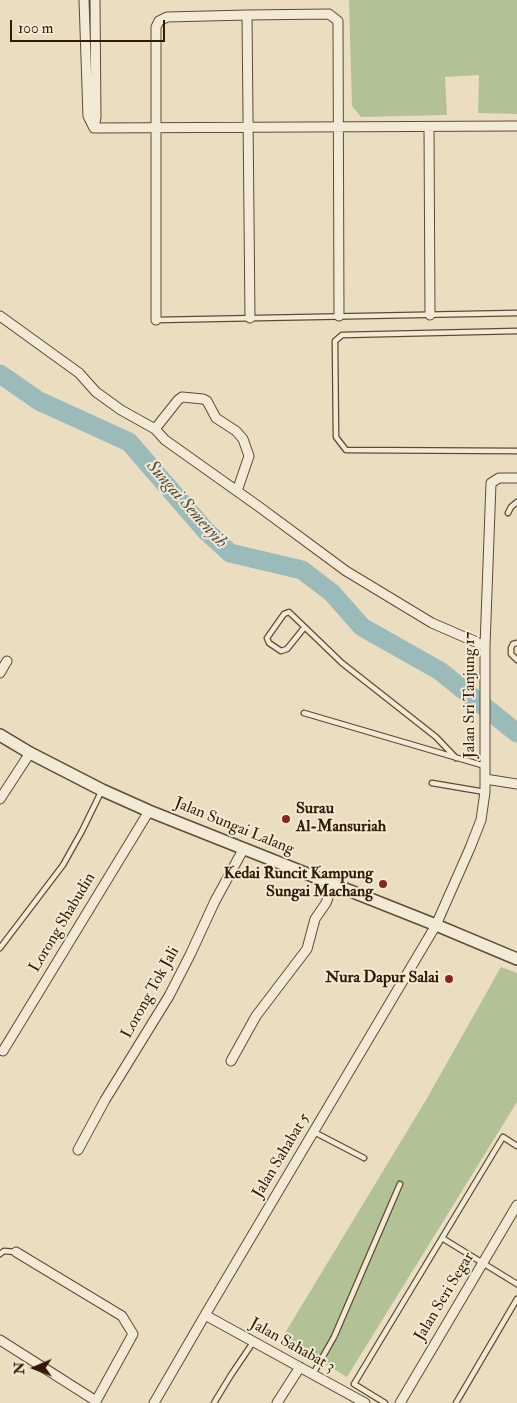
<!DOCTYPE html>
<style>
body{margin:0}
#map{position:relative;width:517px;height:1403px;overflow:hidden;background:#ebdec0;font-family:"IM FELL Double Pica",serif}
canvas{display:block}
.north{position:absolute;left:10px;top:1343px;width:50px;height:50px;-webkit-text-stroke:4px #f2ead6;paint-order:stroke;rotate:269deg;font-size:14px;font-weight:700;line-height:20px;text-align:center;color:#321a03}
.north::after{content:'';display:block;margin:auto;width:18px;height:22px;background:#321a03;clip-path:polygon(50% 0,100% 100%,50% 72%,0 100%)}
.scale{position:absolute;left:10px;top:20px;width:155px;height:22px;box-sizing:border-box;border:2px solid #321a03;border-top:0;padding-left:6px;font-size:15px;line-height:18px;white-space:nowrap;color:#321a03;-webkit-text-stroke:4px #f2ead6;paint-order:stroke}
</style>
<div id="map">
<canvas width="517" height="1403"></canvas>
<div class="north">N</div>
<div class="scale">100 m</div>
</div>
<script>
const ctx = document.querySelector('canvas').getContext('2d');
ctx.lineJoin = 'round';
function paint(path, color) { ctx.fillStyle = color; ctx.fill(path, 'evenodd'); }
const toPath = rows => new Path2D(rows.map(r => 'M' + r).join(''));
function trace(path, color, width, dash) { ctx.strokeStyle = color; ctx.lineWidth = width; ctx.lineCap = dash ? 'butt' : 'round'; ctx.setLineDash(dash || []); ctx.stroke(path); }
function write(font, color, halo, rows, align = 'center') {
  ctx.font = font + ' "IM FELL Double Pica",serif'; ctx.lineWidth = 4; ctx.setLineDash([]); ctx.textBaseline = 'middle'; ctx.strokeStyle = halo; ctx.fillStyle = color; for (const [text, x, y, turn = 0] of rows) {
    ctx.save(); ctx.translate(x, y); ctx.rotate((+turn || 0) * Math.PI / 180); ctx.textAlign = isNaN(turn) ? turn : align; if (halo) ctx.strokeText(text, 0, 0); ctx.fillText(text, 0, 0); ctx.restore();
  }
}
paint(toPath([
 [349,0,517,0,517,114,478,113,479,75,445,77,447,115,361,117,352,106],
 [501,967,517,973,517,1102,347,1377,282,1338,426,1100]
]), '#b3c296');
trace(toPath([
 [0,374,39,401,129,442,206,531,230,553,302,570,332,593,362,627,440,671,517,733]
]), '#9bbbbb', 19);
const service = toPath([
 [156,320,517,313],
 [517,331,342,335,335,341,336,437,346,450,517,451],
 [508,513,511,507,517,502],
 [304,628,287,649,281,651,269,643,267,638,284,614,289,612,342,663,436,737,456,758],
 [517,643,513,644,511,648,511,654,517,660],
 [304,713,485,766],
 [432,783,485,792],
 [0,948,63,865,82,831,102,790],
 [314,1132,364,1158],
 [517,1146,503,1137,442,1238,517,1284],
 [0,1254,4,1251,16,1252],
 [313,1374,334,1337,400,1184],
 [214,1403,231,1375,254,1341],
 [385,1403,354,1384,442,1238],
 [456,1403,517,1299]
]);
const minor = toPath([
 [84,0,88,116,94,128],
 [247,15,250,318],
 [429,127,430,315],
 [94,128,517,126],
 [94,128,96,117,95,0],
 [0,316,79,373,96,392,121,410,155,429,165,440,258,506,346,571,432,623,485,646],
 [156,320,156,27,159,21,167,17,247,15,329,14,338,21,339,316],
 [155,429,178,400,182,397,203,399,207,401,216,418,236,431,243,439,249,456,237,491],
 [0,673,7,661],
 [485,779,517,784],
 [0,799,30,753],
 [3,1051,149,811],
 [231,1061,256,1016,307,949,315,919,326,903,333,884],
 [78,1150,105,1100,169,996,190,955,215,901,244,848],
 [16,1252,122,1316,133,1334,95,1403],
 [205,1315,365,1403],
 [0,1340,96,1401],
 [154,1403,205,1315,436,925,470,848,481,820,485,792,485,646,491,483,499,478,517,478],
 [277,1403,300,1367],
 [400,1403,517,1205]
]);
const tertiary = toPath([
 [0,735,30,753,102,790,149,811,436,925,517,959]
]);
trace(service, '#604b32', 7);
trace(minor, '#604b32', 11);
trace(tertiary, '#604b32', 14);
trace(service, '#f2ead6', 4.5);
trace(minor, '#f2ead6', 9);
trace(tertiary, '#f2ead6', 11);
for (const [x, y, r, color] of [
 [286,819,5,"#8f2418"],
 [383,884,5,"#8f2418"],
 [449,979,5,"#8f2418"]
]) { const dot = new Path2D(); dot.arc(x, y, r, 0, 2 * Math.PI); ctx.fillStyle = color; ctx.fill(dot); trace(dot, '#f2ead6', 2); }
write('16px', '#321a03', '#f2ead6', [
 ["Jalan Sri Tanjung 17",471,695,-90],
 ["Jalan Sungai Lalang",234,827,22],
 ["Lorong Shabudin",63,923,-59],
 ["Lorong Tok Jali",151,993,-61],
 ["Jalan Sahabat 5",282,1156,-59],
 ["Jalan Seri Segar",445,1297,-59],
 ["Jalan Sahabat 3",292,1346,29]
]);
write('bold 16px', '#321a03', '#f2ead6', [
 ["Surau",296,810,"left"],
 ["Al-Mansuriah",296,828,"left"],
 ["Kedai Runcit Kampung",373,875],
 ["Sungai Machang",373,893],
 ["Nura Dapur Salai",439,979]
], 'right');
write('italic 18px', '#575243', '#f2ead6', [
 ["Sungai Semenyih",186,505,48]
]);
</script>
